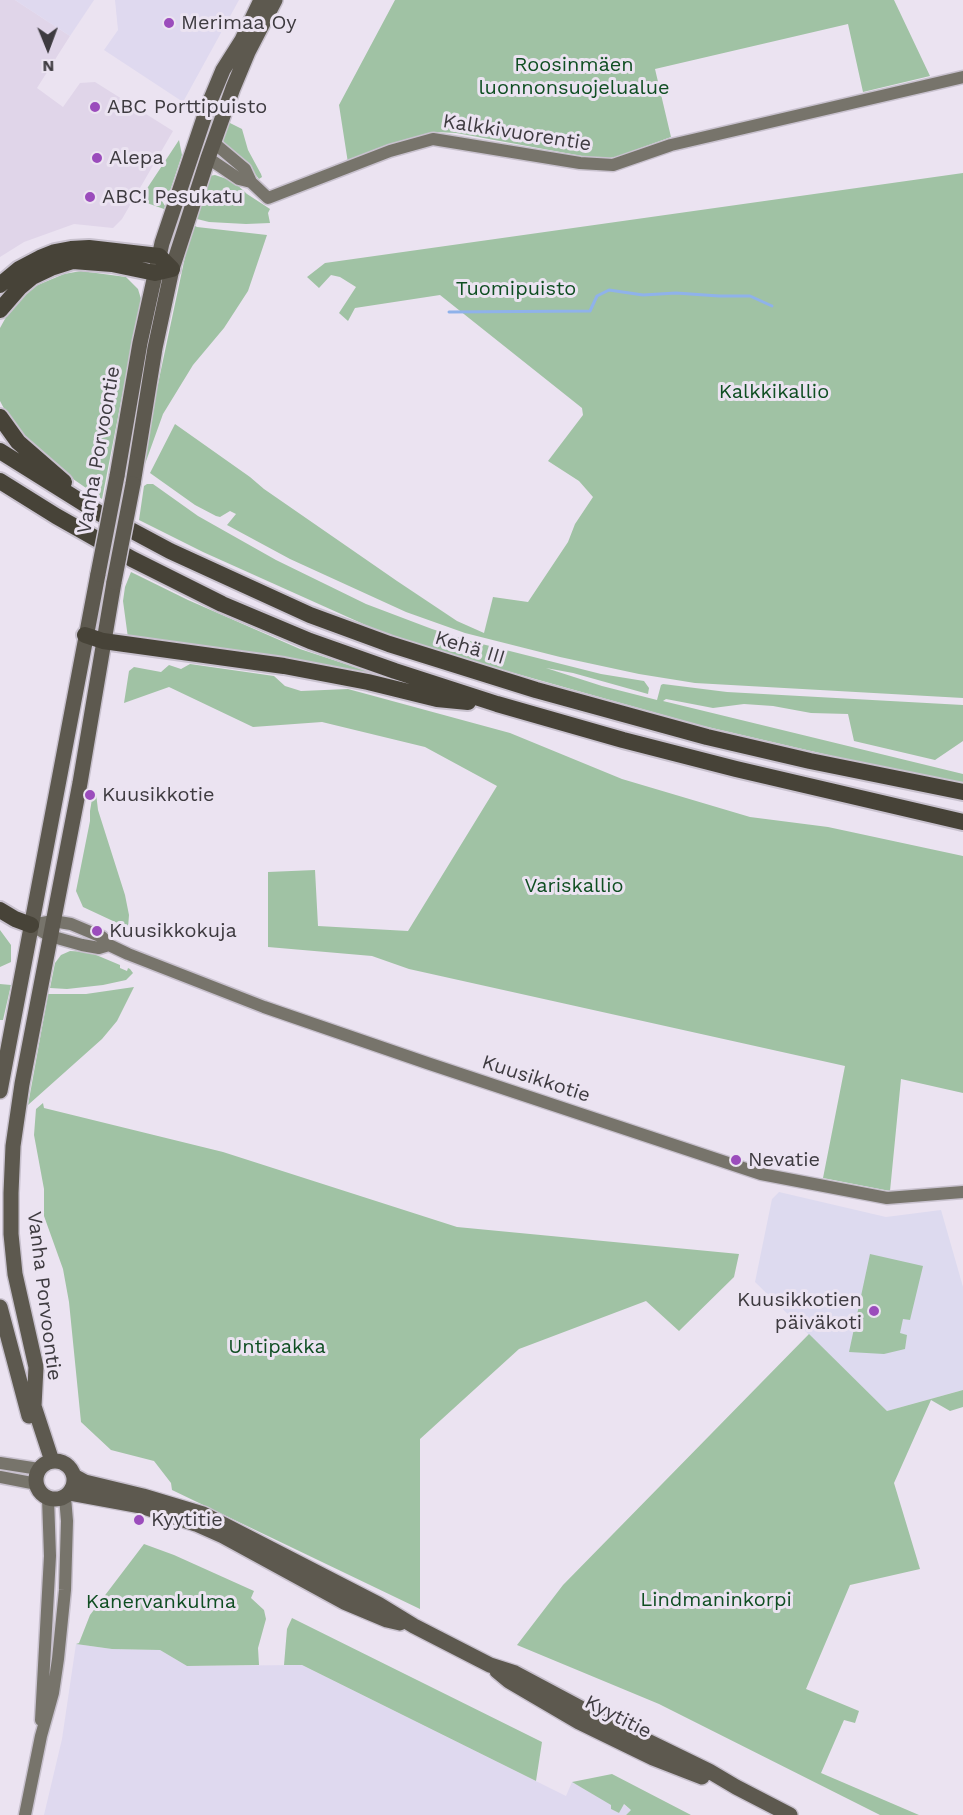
<!DOCTYPE html>
<meta charset="utf-8">
<style>
body{margin:0}
#map{position:relative;width:963px;height:1815px;overflow:hidden;background:#ebe3f1;font-family:"Work Sans",sans-serif}
canvas{display:block}
.north{position:absolute;left:18px;top:18px;width:60px;height:60px;-webkit-text-stroke:4px #ebe3f1;paint-order:stroke;rotate:179deg;font-size:16px;font-weight:700;line-height:24px;text-align:center;color:#3e3b40}
.north::after{content:'';display:block;margin:auto;width:21px;height:27px;background:#3e3b40;clip-path:polygon(50% 0,100% 100%,50% 72%,0 100%)}
</style>
<div id="map">
<canvas width="963" height="1815"></canvas>
<div class="north">N</div>
</div>
<script>
const ctx = document.querySelector('canvas').getContext('2d');
ctx.lineJoin = 'round';
function paint(path, color) { ctx.fillStyle = color; ctx.fill(path, 'evenodd'); }
const toPath = rows => new Path2D(rows.map(r => 'M' + r).join(''));
function trace(path, color, width, dash) { ctx.strokeStyle = color; ctx.lineWidth = width; ctx.lineCap = dash ? 'butt' : 'round'; ctx.setLineDash(dash || []); ctx.stroke(path); }
function write(font, color, halo, rows, align = 'center') {
  ctx.font = font + ' "Work Sans",sans-serif'; ctx.lineWidth = 6; ctx.setLineDash([]); ctx.textBaseline = 'middle'; ctx.strokeStyle = halo; ctx.fillStyle = color; for (const [text, x, y, turn = 0] of rows) {
    ctx.save(); ctx.translate(x, y); ctx.rotate((+turn || 0) * Math.PI / 180); ctx.textAlign = isNaN(turn) ? turn : align; if (halo) ctx.strokeText(text, 0, 0); ctx.fillText(text, 0, 0); ctx.restore();
  }
}
paint(toPath([
 [0,0,15,0,70,36,37,88,63,107,80,83,95,82,173,131,122,219,113,228,74,224,24,242,0,257]
]), '#e0d5e9');
paint(toPath([
 [15,0,94,0,70,36],
 [115,0,239,0,183,102,104,50,118,30],
 [76,1644,112,1649,160,1650,187,1666,302,1665,566,1796,572,1782,612,1805,611,1809,619,1813,623,1804,631,1810,626,1815,44,1815,62,1739]
]), '#dfd9ef');
paint(toPath([
 [779,1192,886,1217,941,1210,963,1287,963,1390,887,1411,755,1282,772,1199]
]), '#dddaef');
paint(toPath([
 [395,0,894,0,930,76,863,92,848,24,655,69,671,137,616,157,603,159,582,156,456,133,437,132,424,135,348,163,339,105],
 [228,122,242,129,248,150,261,174,262,177,259,179,248,165,225,147,222,137],
 [179,140,182,155,167,200,162,201,165,206,164,209,144,202,143,198,146,190],
 [963,173,963,698,695,683,639,674,560,657,465,633,406,612,290,559,227,525,236,514,230,511,220,517,216,516,195,505,150,473,175,424,250,477,264,489,397,581,457,621,484,633,493,597,528,602,568,542,575,524,593,497,579,481,548,461,583,415,582,408,440,295,355,308,348,321,339,313,356,287,340,277,331,275,319,288,307,277,325,263],
 [215,175,233,181,247,194,267,207,270,209,268,213,270,223,246,224,209,222,193,218,209,176],
 [192,224,197,227,267,235,248,291,224,328,193,365,163,414,145,464,142,459],
 [81,271,126,277,138,289,141,299,102,499,63,472,25,440,9,418,0,401,0,328,11,308,20,296,33,287,64,274],
 [147,484,153,484,198,516,276,560,366,604,432,629,466,640,601,674,644,681,649,688,648,694,573,673,546,668,602,686,657,700,661,685,663,684,727,692,963,705,963,741,935,760,854,741,848,714,811,713,773,706,744,704,713,708,666,699,663,701,963,774,963,783,854,761,699,725,464,659,390,636,203,552,139,520,144,486],
 [131,572,188,600,300,649,385,677,388,682,128,638,123,601,125,587],
 [190,664,274,676,285,686,301,691,348,689,510,733,622,779,750,817,828,827,963,856,963,1093,901,1079,890,1191,823,1178,845,1066,409,969,372,956,268,947,268,872,315,870,318,926,408,931,497,786,425,747,322,722,253,727,169,687,124,703,129,671,134,667,161,672,169,665,181,669],
 [93,793,96,793,98,810,125,895,129,915,128,928,83,907,76,891,90,821,90,811],
 [0,930,11,945,11,962,0,967],
 [70,951,89,952,120,965,120,968,127,971,128,968,130,969,133,973,126,980,103,985,67,989,50,988,55,963,61,955],
 [0,984,11,985,3,1020,0,1020],
 [134,987,117,1021,102,1039,28,1105,48,994,86,994],
 [43,1103,44,1108,223,1152,457,1227,739,1254,734,1277,679,1331,646,1301,519,1349,420,1439,420,1609,172,1490,171,1483,154,1461,111,1450,81,1422,69,1302,63,1269,44,1216,44,1189,34,1135,36,1109],
 [870,1254,923,1266,910,1320,903,1319,900,1333,907,1335,905,1349,884,1354,849,1352],
 [809,1334,887,1411,963,1390,963,1407,950,1411,931,1400,894,1483,920,1569,850,1585,806,1689,859,1711,855,1723,844,1720,821,1773,919,1815,880,1815,659,1704,517,1645,563,1585],
 [144,1544,174,1555,254,1591,251,1598,264,1610,266,1619,258,1648,259,1665,187,1666,160,1650,112,1649,76,1644,79,1643,90,1615],
 [292,1618,542,1742,536,1781,302,1665,284,1665,287,1629],
 [612,1774,691,1815,626,1815,631,1810,624,1804,619,1813,611,1809,611,1805,572,1782]
]), '#a0c2a4');
trace(toPath([
 [449,312,590,311,597,296,609,290,643,295,676,293,719,296,750,296,772,306]
]), '#8fb2ea', 3);
const secondary = toPath([
 [214,143,245,169,251,182,268,198,390,151,433,139,580,163,613,165,671,145,963,77],
 [208,158,239,179,251,182],
 [31,925,53,921,71,924,102,937,109,945,128,954,264,1007,427,1063,761,1174,887,1198,963,1192],
 [31,925,50,936,82,945,99,948,109,945],
 [0,1463,39,1469],
 [0,1477,37,1484],
 [41,1720,50,1556,48,1498],
 [25,1815,41,1736,53,1693,58,1659,65,1590,67,1521,65,1497]
]);
const primary = toPath([
 [117,476,140,343,162,243,208,106,223,70,242,40,261,0],
 [133,484,155,348,172,269,208,158,233,88,248,52,275,0],
 [0,1091,98,574],
 [0,1307,29,1416],
 '36 1480a19 19 0 1 1 38 0a19 19 0 1 1-38 0Z',
 [52,1461,34,1406,36,1367,15,1274,11,1234,11,1193,13,1146,22,1084,80,783,114,582],
 [74,1476,85,1482,143,1496,203,1514,378,1604,414,1626,490,1665,515,1673,592,1714,709,1771,736,1787,790,1815],
 [70,1493,141,1506,196,1524,223,1536,344,1602,387,1620,400,1623],
 [497,1671,509,1681,579,1722,653,1758,702,1777]
]);
const highway = toPath([
 [0,285,19,269,40,258,55,252,71,249,89,248,159,256,172,269],
 [0,310,20,287,32,277,51,268,73,261,112,264,155,273,172,269],
 [0,417,18,442,64,482],
 [0,451,99,513,170,551,310,615,389,644,536,690,707,737,810,761,963,792],
 [0,481,56,516,132,559,222,604,310,641,395,671,497,704,623,740,736,769,963,822],
 [85,635,103,641,284,666,368,682,437,699,468,702],
 [0,910,15,919,31,925]
]);
trace(secondary, '#c8c1ce', 15);
trace(primary, '#c8c1ce', 18);
trace(highway, '#c8c1ce', 20);
trace(secondary, '#77746b', 12);
trace(primary, '#5d594f', 15);
trace(highway, '#474338', 16);
const primaryBridge = toPath([
 [98,574,117,476],
 [114,582,133,484]
]);
trace(primaryBridge, '#c8c1ce', 18, []);
trace(primaryBridge, '#5d594f', 15);
for (const [x, y, r, color] of [
 [169,23,6,"#9b4cbc"],
 [95,107,6,"#9b4cbc"],
 [97,158,6,"#9b4cbc"],
 [90,197,6,"#9b4cbc"],
 [90,795,6,"#9b4cbc"],
 [97,931,6,"#9b4cbc"],
 [736,1160,6,"#9b4cbc"],
 [874,1311,6,"#9b4cbc"],
 [139,1520,6,"#9b4cbc"]
]) { const dot = new Path2D(); dot.arc(x, y, r, 0, 2 * Math.PI); ctx.fillStyle = color; ctx.fill(dot); trace(dot, '#ebe3f1', 2); }
write('20px', '#3e3b40', '#ebe3f1', [
 ["Merimaa Oy",181,23],
 ["ABC Porttipuisto",107,107],
 ["Alepa",109,158],
 ["ABC! Pesukatu",102,197],
 ["Kuusikkotie",102,795],
 ["Kuusikkokuja",109,931],
 ["Nevatie",748,1160],
 ["Kuusikkotien",862,1300,"right"],
 ["päiväkoti",862,1323,"right"],
 ["Kyytitie",151,1520]
], 'left');
write('20px', '#0f4e22', '#ebe3f1', [
 ["Roosinmäen",574,65],
 ["luonnonsuojelualue",574,88],
 ["Tuomipuisto",516,289],
 ["Kalkkikallio",774,392],
 ["Variskallio",574,886],
 ["Untipakka",277,1347],
 ["Lindmaninkorpi",716,1600],
 ["Kanervankulma",161,1602]
]);
write('20px', '#3e3b40', '#ebe3f1', [
 ["Kalkkivuorentie",517,133,9],
 ["Vanha Porvoontie",99,450,-80],
 ["Kehä III",470,648,17],
 ["Kuusikkotie",536,1079,18],
 ["Vanha Porvoontie",44,1296,83],
 ["Kyytitie",618,1717,27]
]);
</script>
